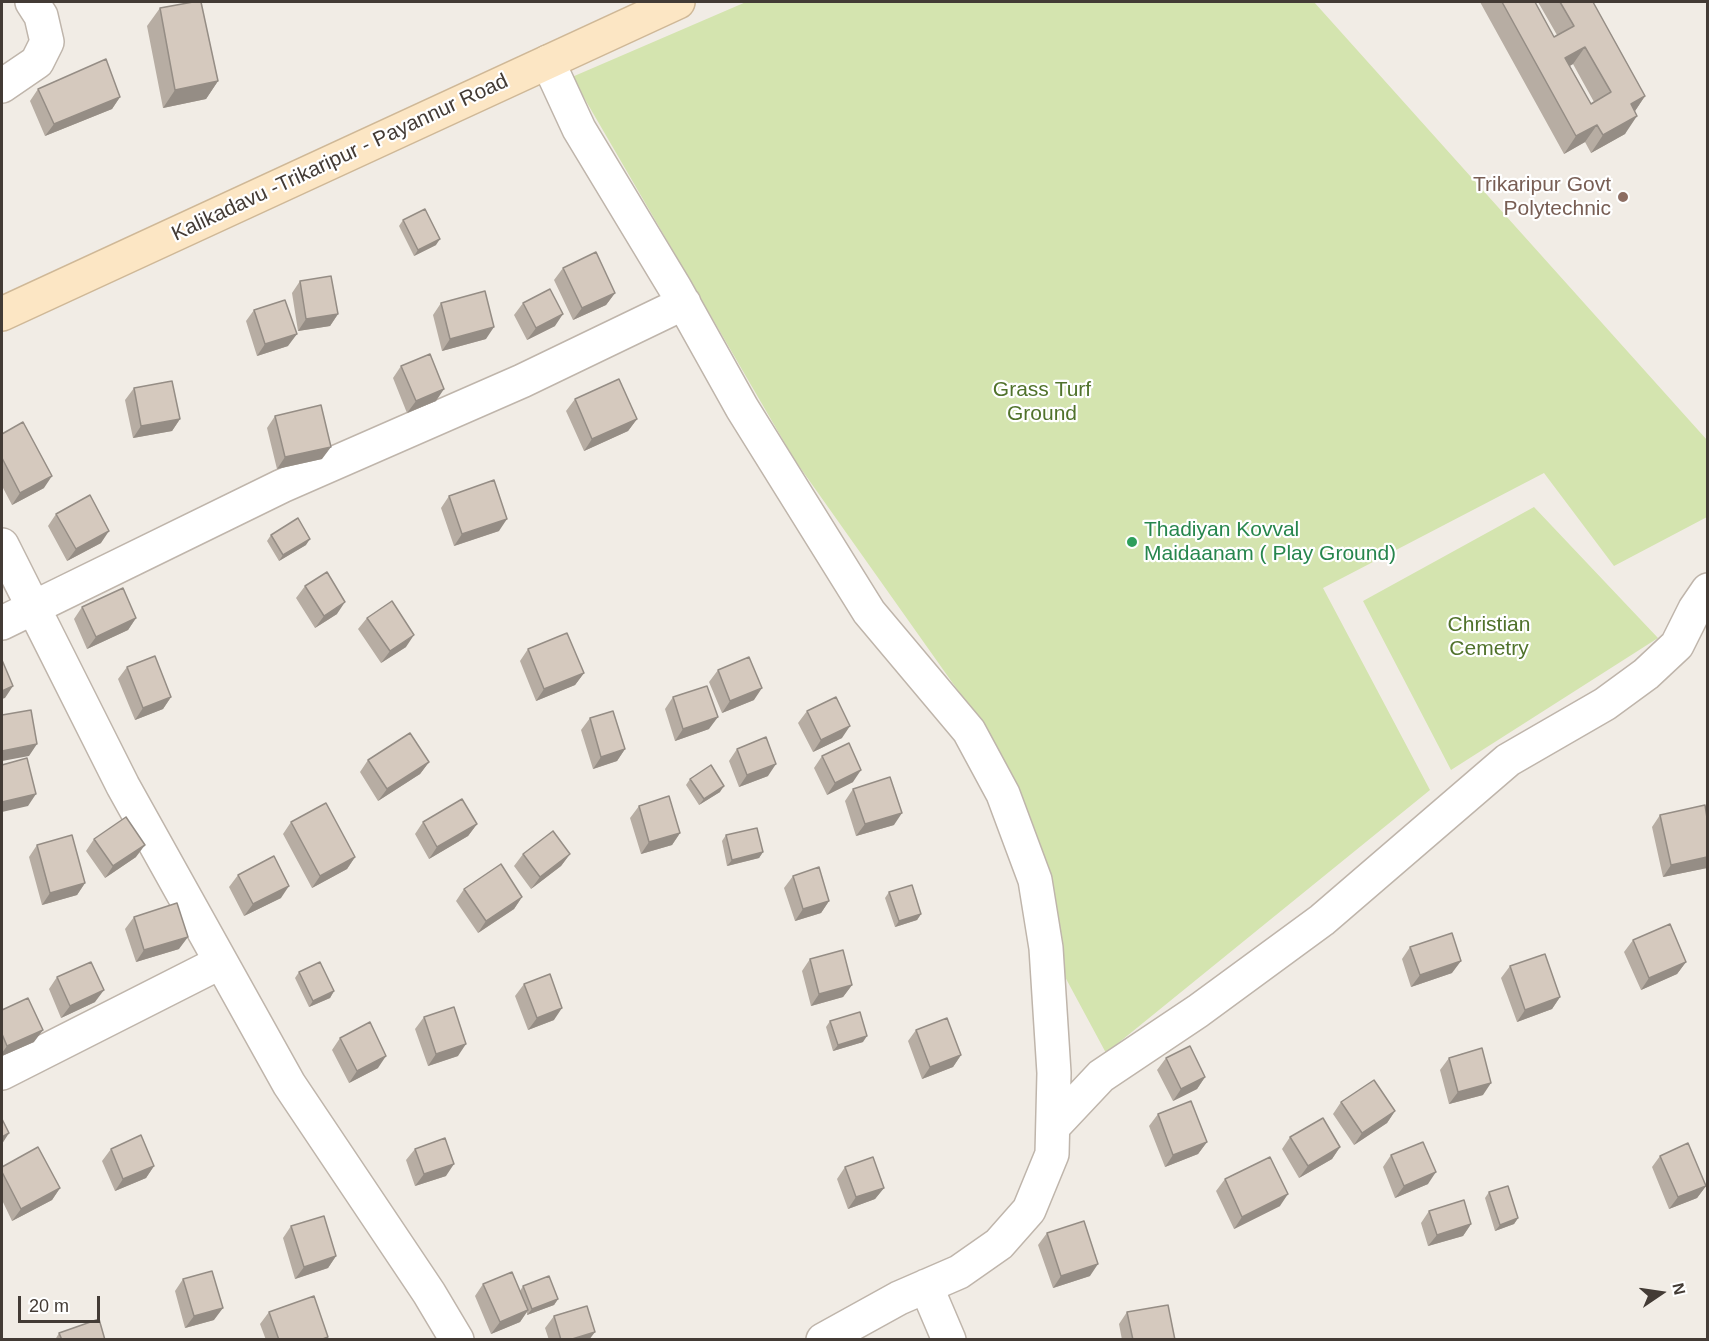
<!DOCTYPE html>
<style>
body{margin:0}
#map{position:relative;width:1709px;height:1341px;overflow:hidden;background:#f1ece5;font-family:Helvetica,sans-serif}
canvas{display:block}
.frame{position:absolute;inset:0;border:3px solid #433b35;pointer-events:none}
.north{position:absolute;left:1631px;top:1263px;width:60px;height:60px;-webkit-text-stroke:4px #fff;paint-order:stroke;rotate:77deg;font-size:16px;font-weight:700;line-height:24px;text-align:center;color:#433b35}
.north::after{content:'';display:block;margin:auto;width:21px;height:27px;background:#433b35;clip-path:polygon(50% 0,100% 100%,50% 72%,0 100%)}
.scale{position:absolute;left:18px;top:1296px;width:82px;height:27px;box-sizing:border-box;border:3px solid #433b35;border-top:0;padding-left:8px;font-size:18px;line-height:21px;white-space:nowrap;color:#433b35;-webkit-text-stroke:4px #fff;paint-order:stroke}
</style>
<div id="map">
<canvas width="1709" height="1341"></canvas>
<div class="frame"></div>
<div class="north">N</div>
<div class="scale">20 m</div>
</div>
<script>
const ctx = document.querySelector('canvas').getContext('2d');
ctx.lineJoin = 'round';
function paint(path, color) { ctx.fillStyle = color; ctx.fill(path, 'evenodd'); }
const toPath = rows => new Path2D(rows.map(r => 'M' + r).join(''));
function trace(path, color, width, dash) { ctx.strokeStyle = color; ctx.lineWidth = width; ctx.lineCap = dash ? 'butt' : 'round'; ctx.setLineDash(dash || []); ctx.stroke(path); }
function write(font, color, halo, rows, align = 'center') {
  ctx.font = font + ' Helvetica,sans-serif'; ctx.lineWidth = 4.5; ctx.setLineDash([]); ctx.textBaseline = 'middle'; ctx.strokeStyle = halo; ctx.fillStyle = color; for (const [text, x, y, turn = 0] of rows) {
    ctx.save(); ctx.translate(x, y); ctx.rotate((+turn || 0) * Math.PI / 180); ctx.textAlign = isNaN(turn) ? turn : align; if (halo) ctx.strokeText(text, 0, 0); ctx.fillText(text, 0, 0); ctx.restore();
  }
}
paint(toPath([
 [746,2,1314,2,1707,440,1707,517,1614,566,1544,473,1323,588,1430,790,1106,1053,1057,962,971,709,794,459,572,77],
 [1534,507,1658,638,1451,770,1363,601]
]), '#d4e4af');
const minor = toPath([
 [548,62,579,129,675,288,742,408,869,612,969,731,1003,794,1035,880,1046,948,1054,1073,1052,1154,1029,1210,999,1244,959,1272,899,1298,823,1340],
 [2,86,37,62,47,42,41,16,32,2],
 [2,545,123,786,289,1084,429,1293,457,1340],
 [2,623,282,486,522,381,684,303],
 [2,1073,221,962],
 [1053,1127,1101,1076,1198,1011,1322,920,1508,760,1605,704,1646,674,1677,645,1695,609,1708,590],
 [926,1286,949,1340]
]);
const secondary = toPath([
 [2,314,678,2]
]);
trace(minor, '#bfb5ab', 36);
trace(secondary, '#cfb897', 36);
trace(minor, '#fff', 33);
trace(secondary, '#fce6c4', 33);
paint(toPath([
 [1480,2,1535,2,1554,37,1557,35,1538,2,1593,2,1645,96,1635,111,1625,134,1591,153,1585,142,1564,154],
 [1573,64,1594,102,1591,104,1570,66],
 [160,8,218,81,206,99,163,108,147,26],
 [38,89,120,97,112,109,45,136,30,101],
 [403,220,436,245,414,256,399,226],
 [563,268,615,293,606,305,573,320,554,280],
 [300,281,338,314,330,326,298,331,292,293],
 [441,303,486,339,442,351,433,315],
 [523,303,555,326,527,340,514,315],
 [254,310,288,346,257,356,246,321],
 [401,366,436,401,407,413,393,378],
 [134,388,180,419,172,431,133,438,125,400],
 [575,399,637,419,628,431,584,451,566,411],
 [275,416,322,459,277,469,267,428],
 [2,434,44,488,12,505,2,486],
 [449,496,499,531,454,546,441,508],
 [56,514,101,543,67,561,48,526],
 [271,535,306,545,279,561,267,541],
 [305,586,337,614,315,628,296,598],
 [82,607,136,618,128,630,87,649,74,619],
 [367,618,406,647,381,663,358,629],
 [528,649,584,673,575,685,536,701,520,661],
 [127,667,171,697,163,709,135,720,118,679],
 [718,670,754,700,722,713,709,682],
 [673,697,709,729,675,741,665,709],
 [807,711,842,738,813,752,798,723],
 [590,718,625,749,617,761,593,769,581,730],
 [737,749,768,776,739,787,729,761],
 [822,756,853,782,827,795,814,768],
 [368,760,429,762,420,774,378,801,360,772],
 [690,779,720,792,699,805,686,785],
 [853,789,894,825,856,836,845,801],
 [639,806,680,833,672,845,641,854,630,818],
 [1660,815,1707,868,1663,877,1652,827],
 [291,822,355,857,347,869,312,888,283,834],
 [423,822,477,824,468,836,429,859,415,834],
 [726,835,763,852,759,858,727,866,722,841],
 [94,839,136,857,105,878,86,851],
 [37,845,85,883,77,895,42,905,29,857],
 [523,854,570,854,561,866,531,889,514,866],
 [238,875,281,898,244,916,229,887],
 [793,876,829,901,821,913,795,921,784,888],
 [464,889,522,897,514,909,478,933,456,901],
 [889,892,921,914,917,920,895,927,885,898],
 [134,917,179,949,136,962,125,929],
 [1633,940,1686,962,1677,974,1641,990,1624,952],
 [1410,947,1452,973,1411,987,1402,959],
 [810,959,852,985,843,997,811,1006,802,971],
 [1510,966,1560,997,1552,1009,1517,1022,1501,978],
 [299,972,334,991,330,998,309,1007,295,978],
 [57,977,95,1002,61,1018,49,989],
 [524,984,554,1020,528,1030,515,996],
 [2,1010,34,1042,2,1056],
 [424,1017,458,1056,428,1066,415,1029],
 [830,1021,863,1042,833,1051,826,1027],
 [916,1030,961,1055,953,1067,922,1079,908,1041],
 [340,1038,378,1068,349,1083,332,1050],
 [1166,1058,1205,1077,1197,1089,1173,1101,1157,1070],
 [1449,1058,1483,1095,1449,1104,1440,1070],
 [1341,1102,1395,1111,1387,1123,1354,1145,1333,1114],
 [1158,1114,1207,1142,1198,1154,1165,1167,1149,1126],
 [1290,1137,1340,1147,1332,1159,1299,1178,1282,1149],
 [111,1149,154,1166,146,1178,115,1191,102,1161],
 [415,1149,446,1176,415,1186,406,1160],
 [1391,1155,1428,1184,1395,1198,1383,1167],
 [1660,1156,1706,1186,1697,1198,1669,1209,1652,1167],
 [2,1167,60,1188,52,1200,12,1221,2,1200],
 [845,1167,884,1188,875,1199,848,1209,837,1179],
 [1225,1179,1280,1206,1234,1229,1216,1191],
 [1489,1192,1518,1218,1514,1224,1495,1231,1485,1198],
 [1429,1211,1471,1224,1463,1236,1428,1246,1421,1223],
 [291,1226,336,1256,328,1268,295,1279,283,1238],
 [1047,1233,1090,1276,1053,1288,1038,1245],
 [183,1279,214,1320,185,1328,175,1291],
 [483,1284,520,1291,523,1286,558,1299,554,1305,527,1315,527,1312,520,1322,491,1334,475,1296],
 [269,1312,328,1337,326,1340,266,1340,260,1324],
 [1127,1312,1175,1340,1122,1340,1119,1324],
 [554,1316,589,1340,549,1340,545,1328],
 [59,1333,105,1340,55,1340]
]), '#b7ada3');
paint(toPath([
 [1585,47,1573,64,1553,75,1565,58],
 [218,81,206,99,163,108,175,90],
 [1645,96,1633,114,1631,104],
 [120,97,112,109,45,136,54,124],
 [1637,116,1625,134,1591,153,1603,135],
 [1597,125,1585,142,1564,154,1576,136],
 [440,239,436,245,414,256,418,250],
 [615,293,606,305,573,320,582,308],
 [338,314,330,326,298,331,306,319],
 [563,314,555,326,527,340,536,328],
 [494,327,486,339,442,351,450,339],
 [297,334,288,346,257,356,265,344],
 [444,389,436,401,407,413,416,401],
 [180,419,172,431,133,438,141,426],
 [637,419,628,431,584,451,592,439],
 [331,447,322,459,277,469,285,457],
 [52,476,44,488,12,505,20,493],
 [507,519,499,531,454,546,462,534],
 [109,531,101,543,67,561,76,549],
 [310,539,306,545,279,561,283,555],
 [345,602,337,614,315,628,324,616],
 [136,618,128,630,87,649,96,637],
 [414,635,406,647,381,663,390,651],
 [584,673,575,685,536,701,544,689],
 [13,686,5,698,2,699,2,691],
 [762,688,754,700,722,713,730,701],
 [171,697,163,709,135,720,143,708],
 [718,717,709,729,675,741,683,729],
 [850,726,842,738,813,752,821,740],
 [37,744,29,756,2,761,2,751],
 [625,749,617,761,593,769,601,757],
 [429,762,420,774,378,801,387,789],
 [776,764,768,776,739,787,747,775],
 [861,770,853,782,827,795,835,783],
 [724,786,720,792,699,805,704,799],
 [36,794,28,806,2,812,2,802],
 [902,813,894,825,856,836,865,824],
 [477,824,468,836,429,859,437,847],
 [680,833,672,845,641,854,649,842],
 [145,845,136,857,105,878,113,866],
 [763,852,759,858,727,866,732,860],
 [570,854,561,866,531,889,540,877],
 [355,857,347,869,312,888,320,876],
 [1707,857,1707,868,1663,877,1671,865],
 [85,883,77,895,42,905,50,893],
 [289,886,281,898,244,916,253,904],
 [522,897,514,909,478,933,486,921],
 [829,901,821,913,795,921,803,909],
 [921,914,917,920,895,927,899,921],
 [188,937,179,949,136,962,144,950],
 [1461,961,1452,973,1411,987,1420,975],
 [1686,962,1677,974,1641,990,1649,978],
 [852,985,843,997,811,1006,819,994],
 [104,990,95,1002,61,1018,70,1006],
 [334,991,330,998,309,1007,313,1001],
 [1560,997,1552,1009,1517,1022,1525,1010],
 [562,1008,554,1020,528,1030,537,1018],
 [43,1030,34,1042,2,1056,2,1053,7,1046],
 [867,1036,863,1042,833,1051,838,1045],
 [466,1044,458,1056,428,1066,436,1054],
 [961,1055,953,1067,922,1079,930,1067],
 [386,1056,378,1068,349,1083,357,1071],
 [1205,1077,1197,1089,1173,1101,1181,1089],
 [1491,1083,1483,1095,1449,1104,1458,1092],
 [1395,1111,1387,1123,1354,1145,1362,1133],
 [9,1133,2,1144,2,1137],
 [1207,1142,1198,1154,1165,1167,1173,1155],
 [1340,1147,1332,1159,1299,1178,1308,1166],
 [454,1164,446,1176,415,1186,424,1174],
 [154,1166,146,1178,115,1191,123,1179],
 [1436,1172,1428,1184,1395,1198,1404,1186],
 [1706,1186,1697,1198,1669,1209,1678,1197],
 [60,1188,52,1200,12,1221,21,1209],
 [884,1188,875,1199,848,1209,856,1197],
 [1288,1194,1280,1206,1234,1229,1242,1217],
 [1518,1218,1514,1224,1495,1231,1500,1225],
 [1471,1224,1463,1236,1428,1246,1437,1235],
 [336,1256,328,1268,295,1279,304,1267],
 [1098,1264,1090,1276,1053,1288,1061,1276],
 [558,1299,554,1305,527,1315,532,1309],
 [223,1308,214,1320,185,1328,194,1316],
 [528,1310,520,1322,491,1334,500,1322],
 [595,1332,589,1340,569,1340]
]), '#958d85');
const building = toPath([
 [193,2,201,2,218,81,175,90,160,8,193,2],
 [1502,2,1535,2,1554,37,1574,26,1560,2,1593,2,1645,96,1631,104,1637,116,1603,135,1597,125,1576,136,1502,2],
 [1585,47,1611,92,1591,104,1565,58,1585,47],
 [106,59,120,97,54,124,38,89,106,59],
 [425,209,440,239,418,250,403,220,425,209],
 [596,252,615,293,582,308,563,268,596,252],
 [331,276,338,314,306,319,300,281,331,276],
 [550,289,563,314,536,328,523,303,550,289],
 [485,291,494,327,450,339,441,303,485,291],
 [285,300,297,334,265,344,254,310,285,300],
 [430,354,444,389,416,401,401,366,430,354],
 [619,379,637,419,592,439,575,399,619,379],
 [172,381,180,419,141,426,134,388,172,381],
 [321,405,331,447,285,457,275,416,321,405],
 [23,422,52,476,20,493,2,458,2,434,23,422],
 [494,480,507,519,462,534,449,496,494,480],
 [90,495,109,531,76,549,56,514,90,495],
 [298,518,310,539,283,555,271,535,298,518],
 [327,572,345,602,324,616,305,586,327,572],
 [123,588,136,618,96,637,82,607,123,588],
 [392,601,414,635,390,651,367,618,392,601],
 [567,633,584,673,544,689,528,649,567,633],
 [155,656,171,697,143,708,127,667,155,656],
 [749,657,762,688,730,701,718,670,749,657],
 [2,660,13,686,2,691,2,660],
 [707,686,718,717,683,729,673,697,707,686],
 [836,697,850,726,821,740,807,711,836,697],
 [31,710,37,744,2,751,2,715,31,710],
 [613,711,625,749,601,757,590,718,613,711],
 [410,733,429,762,387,789,368,760,410,733],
 [766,737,776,764,747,775,737,749,766,737],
 [849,743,861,770,835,783,822,756,849,743],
 [27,758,36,794,2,802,2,765,27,758],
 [711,765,724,786,704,799,690,779,711,765],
 [890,777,902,813,865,824,853,789,890,777],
 [669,796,680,833,649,842,639,806,669,796],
 [462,799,477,824,437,847,423,822,462,799],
 [326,803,355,857,320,876,291,822,326,803],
 [1705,805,1707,818,1707,857,1671,865,1660,815,1705,805],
 [126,817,145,845,113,866,94,839,126,817],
 [757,828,763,852,732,860,726,835,757,828],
 [553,831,570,854,540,877,523,854,553,831],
 [72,835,85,883,50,893,37,845,72,835],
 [274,856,289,886,253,904,238,875,274,856],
 [501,864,522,897,486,921,464,889,501,864],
 [819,867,829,901,803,909,793,876,819,867],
 [912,885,921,914,899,921,889,892,912,885],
 [177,903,188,937,144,950,134,917,177,903],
 [1670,924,1686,962,1649,978,1633,940,1670,924],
 [1452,933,1461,961,1420,975,1410,947,1452,933],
 [843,950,852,985,819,994,810,959,843,950],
 [1545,954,1560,997,1525,1010,1510,966,1545,954],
 [91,962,104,990,70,1006,57,977,91,962],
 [320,962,334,991,313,1001,299,972,320,962],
 [550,974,562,1008,537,1018,524,984,550,974],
 [28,998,43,1030,7,1046,2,1034,2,1010,28,998],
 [454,1007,466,1044,436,1054,424,1017,454,1007],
 [860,1012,867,1036,838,1045,830,1021,860,1012],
 [947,1018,961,1055,930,1067,916,1030,947,1018],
 [370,1022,386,1056,357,1071,340,1038,370,1022],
 [1190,1046,1205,1077,1181,1089,1166,1058,1190,1046],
 [1482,1048,1491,1083,1458,1092,1449,1058,1482,1048],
 [1374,1080,1395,1111,1362,1133,1341,1102,1374,1080],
 [1191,1101,1207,1142,1173,1155,1158,1114,1191,1101],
 [1323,1118,1340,1147,1308,1166,1290,1137,1323,1118],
 [2,1119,9,1133,2,1137,2,1119],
 [141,1135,154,1166,123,1179,111,1149,141,1135],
 [445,1138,454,1164,424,1174,415,1149,445,1138],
 [1423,1142,1436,1172,1404,1186,1391,1155,1423,1142],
 [1688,1143,1706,1186,1678,1197,1660,1156,1688,1143],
 [38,1147,60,1188,21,1209,2,1172,2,1167,38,1147],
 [873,1157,884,1188,856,1197,845,1167,873,1157],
 [1270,1157,1288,1194,1242,1217,1225,1179,1270,1157],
 [1508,1186,1518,1218,1500,1225,1489,1192,1508,1186],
 [1464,1200,1471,1224,1437,1235,1429,1211,1464,1200],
 [324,1216,336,1256,304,1267,291,1226,324,1216],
 [1084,1221,1098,1264,1061,1276,1047,1233,1084,1221],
 [212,1271,223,1308,194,1316,183,1279,212,1271],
 [512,1272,528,1310,500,1322,483,1284,512,1272],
 [549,1276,558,1299,532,1309,523,1286,549,1276],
 [314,1296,328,1337,320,1340,279,1340,269,1312,314,1296],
 [1168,1305,1175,1340,1133,1340,1127,1312,1168,1305],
 [587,1306,595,1332,569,1340,561,1340,554,1316,587,1306],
 [99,1319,105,1340,62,1340,59,1333,99,1319]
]);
paint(building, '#d5c9be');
trace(building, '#958d85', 1.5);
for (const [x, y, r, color] of [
 [1623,197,6,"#8d6e63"],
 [1132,542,6,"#2e9e5b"]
]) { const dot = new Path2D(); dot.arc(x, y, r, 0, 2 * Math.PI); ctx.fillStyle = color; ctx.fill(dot); trace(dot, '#fff', 2); }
write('21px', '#433b35', '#fff', [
 ["Kalikadavu -Trikaripur - Payannur Road",340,158,-25]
]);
write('21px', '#785e54', '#fff', [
 ["Trikaripur Govt",1611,185],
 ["Polytechnic",1611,209]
], 'right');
write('21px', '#50722b', '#fff', [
 ["Grass Turf",1042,390],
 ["Ground",1042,414],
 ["Christian",1489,625],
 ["Cemetry",1489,649]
]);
write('21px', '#27864d', '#fff', [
 ["Thadiyan Kovval",1144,530],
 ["Maidaanam ( Play Ground)",1144,554]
], 'left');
</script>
